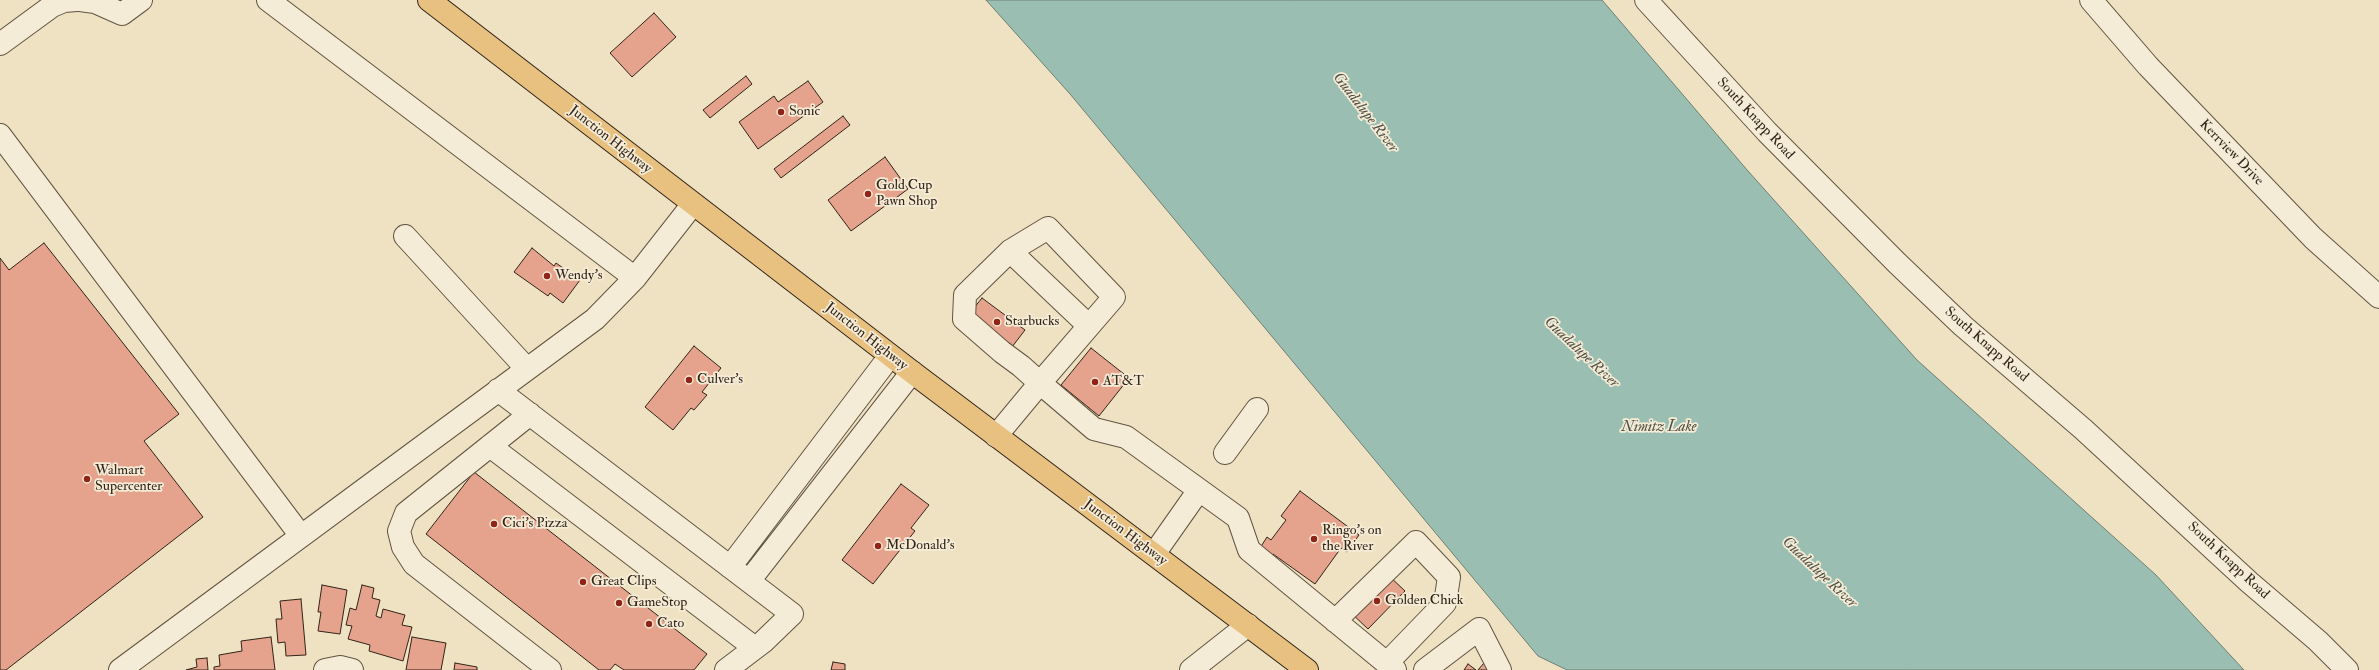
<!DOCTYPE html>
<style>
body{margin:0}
canvas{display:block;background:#efe2c2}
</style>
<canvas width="2379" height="670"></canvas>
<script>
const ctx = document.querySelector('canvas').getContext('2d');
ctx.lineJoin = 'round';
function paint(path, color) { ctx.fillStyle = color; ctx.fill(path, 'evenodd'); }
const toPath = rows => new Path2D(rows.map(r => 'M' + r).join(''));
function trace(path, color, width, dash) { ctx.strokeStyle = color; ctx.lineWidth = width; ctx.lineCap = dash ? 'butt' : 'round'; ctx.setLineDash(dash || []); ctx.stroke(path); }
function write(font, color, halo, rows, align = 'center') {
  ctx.font = font + ' "IM FELL Double Pica",serif'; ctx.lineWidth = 3.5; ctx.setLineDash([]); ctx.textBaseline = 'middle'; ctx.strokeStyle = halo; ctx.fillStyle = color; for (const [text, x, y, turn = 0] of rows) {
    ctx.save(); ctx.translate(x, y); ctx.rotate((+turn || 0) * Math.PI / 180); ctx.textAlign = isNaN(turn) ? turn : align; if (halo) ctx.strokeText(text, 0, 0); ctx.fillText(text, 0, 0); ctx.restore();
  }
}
const water = toPath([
 [986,0,1602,0,1748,171,1917,360,2156,575,2244,670,1567,670,1538,656,1070,94,986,0]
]);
paint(water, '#9abeb1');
trace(water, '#708074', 1);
const building = toPath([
 [654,13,676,37,632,77,610,53,654,13],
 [746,76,752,84,710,118,703,110,746,76],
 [808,81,823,102,758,149,739,122,774,96,778,102,808,81],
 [843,116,850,125,781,178,774,169,843,116],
 [885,157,908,189,851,231,828,200,885,157],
 [44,243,179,414,144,441,203,517,6,670,0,670,0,258,9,270,44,243],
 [532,248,554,266,556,263,580,280,563,303,550,293,548,296,514,272,532,248],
 [982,298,1025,330,1012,347,969,314,982,298],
 [694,346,721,368,702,392,707,395,694,410,691,408,673,430,645,407,694,346],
 [1091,348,1129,378,1099,416,1061,385,1091,348],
 [474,472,707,654,694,670,624,670,615,664,610,670,599,670,426,534,474,472],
 [901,484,929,505,911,528,915,531,873,584,842,560,901,484],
 [1300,491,1359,535,1347,552,1341,548,1315,584,1273,554,1271,556,1260,548,1267,537,1271,540,1286,520,1281,516,1300,491],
 [1386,573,1405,591,1368,629,1349,611,1386,573],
 [322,585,347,590,340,634,318,631,321,612,318,612,322,585],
 [362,585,374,588,372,598,380,600,376,616,381,618,383,609,405,615,402,625,412,627,403,661,369,651,370,645,348,639,352,626,346,625,350,608,356,610,362,585],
 [301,599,306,655,286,656,285,642,278,643,276,619,282,619,280,601,301,599],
 [271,637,275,670,214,670,214,667,220,666,219,655,242,651,241,641,271,637],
 [412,637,446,643,441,670,406,670,412,637],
 [207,658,208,670,186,670,197,667,196,659,207,658],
 [833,662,845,664,845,670,831,670,833,662],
 [455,663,477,667,477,670,454,670,455,663],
 [1484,663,1492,670,1478,670,1484,663],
 [1468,664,1476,670,1464,670,1468,664]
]);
paint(building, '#e5a28c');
trace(building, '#322418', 1);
const minor = toPath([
 [80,0,95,2,122,14,141,0],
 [268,0,635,278],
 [1646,0,1767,132,1897,263,1963,326,2083,429,2249,582,2318,641,2347,670],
 [2091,0,2148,66,2313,238,2379,297],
 [0,44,52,6,64,1,77,0],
 [0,135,301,536],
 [405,236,527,369],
 [1010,251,1089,326],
 [498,390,792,614,763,642,726,670],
 [530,414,406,513,399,531,403,547,414,564,550,670],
 [996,436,1040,383,1114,297,1048,228,1010,251,965,295,964,319,1002,352,1021,366,1040,383,1094,429,1126,437,1238,518,1249,550,1395,670],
 [490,446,755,648],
 [1225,453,1257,409],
 [1154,554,1199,490],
 [730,567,890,356],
 [749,581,912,372],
 [1335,621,1416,542,1449,577,1445,603,1387,663],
 [120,670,595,319,635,278,693,204],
 [325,670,340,667,352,670],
 [1191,670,1248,625],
 [1425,670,1479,629,1500,670]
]);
const major = toPath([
 [429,0,912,372,1307,670]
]);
trace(minor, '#615442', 24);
trace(major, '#322418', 24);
trace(minor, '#f5ecd7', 22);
trace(major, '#e8c181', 22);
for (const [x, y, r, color] of [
 [781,112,4,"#8f2418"],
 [868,194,4,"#8f2418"],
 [547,276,4,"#8f2418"],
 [997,322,4,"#8f2418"],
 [689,380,4,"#8f2418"],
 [1095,382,4,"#8f2418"],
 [87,479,4,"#8f2418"],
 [494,524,4,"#8f2418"],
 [1314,539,4,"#8f2418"],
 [878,546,4,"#8f2418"],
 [583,582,4,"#8f2418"],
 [1377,601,4,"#8f2418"],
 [619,603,4,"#8f2418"],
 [649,624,4,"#8f2418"]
]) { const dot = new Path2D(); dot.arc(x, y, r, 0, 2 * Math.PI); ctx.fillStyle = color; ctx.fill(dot); trace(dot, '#f5ecd7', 1.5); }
write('14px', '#322418', '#f5ecd7', [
 ["Sonic",789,112],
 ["Gold Cup",876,186],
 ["Pawn Shop",876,202],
 ["Wendy's",555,276],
 ["Starbucks",1005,322],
 ["Culver's",697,380],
 ["AT&T",1103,382],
 ["Walmart",95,471],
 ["Supercenter",95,487],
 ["Cici's Pizza",502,524],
 ["Ringo's on",1322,531],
 ["the River",1322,547],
 ["McDonald's",886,546],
 ["Great Clips",591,582],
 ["Golden Chick",1385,601],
 ["GameStop",627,603],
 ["Cato",657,624]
], 'left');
write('14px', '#322418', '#f5ecd7', [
 ["South Knapp Road",1755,119,47],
 ["Junction Highway",610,140,38],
 ["Kerrview Drive",2231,153,46],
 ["Junction Highway",866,337,38],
 ["South Knapp Road",1986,345,41],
 ["Junction Highway",1125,533,37],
 ["South Knapp Road",2228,561,43]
]);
write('italic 15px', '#515246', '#f5ecd7', [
 ["Guadalupe River",1365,113,52],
 ["Guadalupe River",1581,353,43],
 ["Nimitz Lake",1659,428],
 ["Guadalupe River",1819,573,43]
]);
</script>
